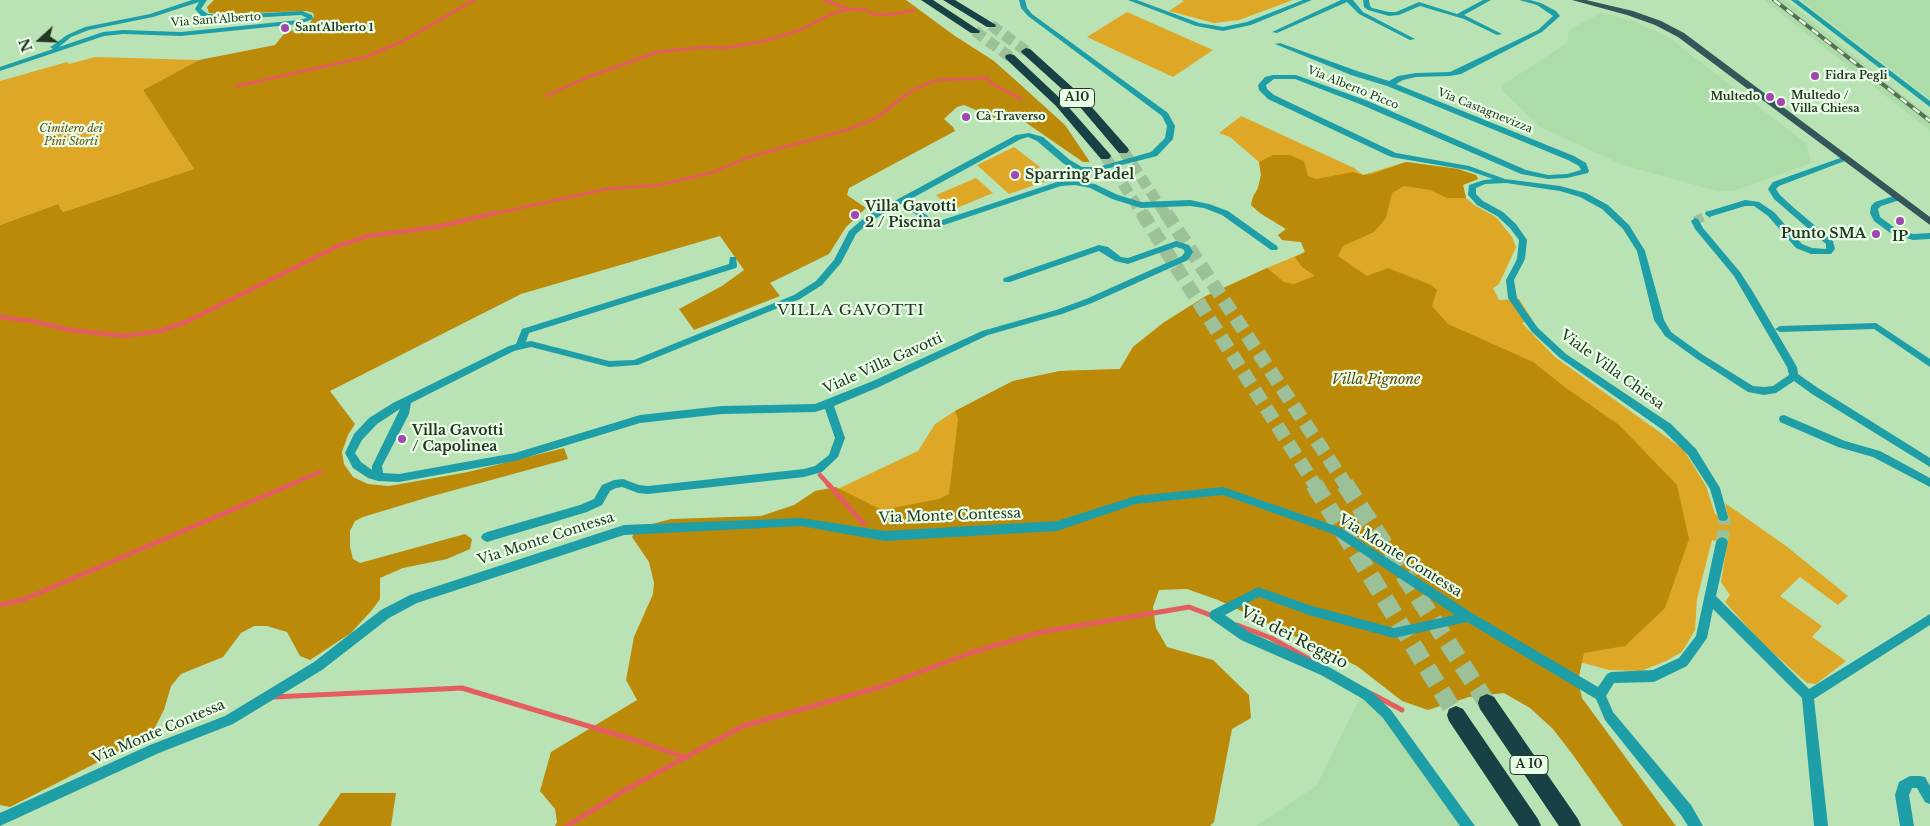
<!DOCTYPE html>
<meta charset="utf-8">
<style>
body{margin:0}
#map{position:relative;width:1930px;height:826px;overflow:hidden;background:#bae3b5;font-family:"Libre Baskerville",serif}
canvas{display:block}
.north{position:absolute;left:15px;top:15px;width:50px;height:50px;-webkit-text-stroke:4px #e9fee6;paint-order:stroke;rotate:250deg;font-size:14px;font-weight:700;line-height:20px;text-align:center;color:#253523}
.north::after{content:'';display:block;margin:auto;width:18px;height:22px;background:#253523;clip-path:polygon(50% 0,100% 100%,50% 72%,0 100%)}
</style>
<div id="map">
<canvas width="1930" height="826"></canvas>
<div class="north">N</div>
</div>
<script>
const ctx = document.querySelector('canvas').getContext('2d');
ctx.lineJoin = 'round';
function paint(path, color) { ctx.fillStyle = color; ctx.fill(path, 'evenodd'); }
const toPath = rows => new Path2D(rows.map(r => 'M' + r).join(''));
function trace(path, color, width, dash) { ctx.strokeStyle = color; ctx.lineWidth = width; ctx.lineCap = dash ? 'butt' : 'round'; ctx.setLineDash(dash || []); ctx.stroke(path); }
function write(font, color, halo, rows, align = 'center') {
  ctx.font = font + ' "Libre Baskerville",serif'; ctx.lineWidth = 4.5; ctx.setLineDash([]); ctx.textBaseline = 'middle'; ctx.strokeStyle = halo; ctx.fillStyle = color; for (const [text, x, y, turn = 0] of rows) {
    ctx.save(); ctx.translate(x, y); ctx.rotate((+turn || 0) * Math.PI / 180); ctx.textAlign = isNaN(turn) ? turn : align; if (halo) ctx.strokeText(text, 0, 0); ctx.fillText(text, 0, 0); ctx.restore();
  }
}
paint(toPath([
 [1764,0,1786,0,1797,9,1930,117,1930,131],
 [1801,0,1930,0,1930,99,1841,31],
 [1601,13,1635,22,1668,37,1807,144,1811,163,1733,191,1717,191,1623,165,1540,127,1505,93,1501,86,1567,43,1569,30],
 [1361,696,1383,718,1463,826,1256,826,1317,785]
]), '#acdca8');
paint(toPath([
 [1181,0,1293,0,1239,20,1214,23,1169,11,1184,1],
 [1127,12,1213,50,1173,77,1087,37],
 [95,57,199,60,143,90,194,169,63,212,58,204,0,225,0,81,67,62,69,64],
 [1241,116,1354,168,1363,175,1406,162,1458,169,1476,175,1478,179,1463,185,1466,198,1474,205,1496,217,1512,237,1516,247,1501,280,1498,285,1493,288,1499,300,1519,299,1532,319,1522,323,1555,357,1683,449,1706,486,1715,514,1728,518,1725,503,1786,546,1848,596,1838,605,1800,577,1780,596,1822,626,1812,637,1846,661,1816,684,1807,683,1762,643,1725,602,1730,595,1721,582,1727,544,1712,540,1697,599,1695,630,1682,652,1666,661,1641,671,1609,670,1531,649,1003,535,808,503,918,451,935,424,955,411,1013,381,1060,371,1120,369,1133,347,1163,323,1206,296,1267,268,1305,252,1301,242,1282,240,1278,235,1286,229,1260,213,1251,205,1253,197,1258,188,1261,175,1259,162,1230,137,1219,133],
 [1014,147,1040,167,1036,170,1049,180,1009,194,977,165],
 [976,178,993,193,952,210,936,195]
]), '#dfa726');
paint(toPath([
 [214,0,906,0,955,36,994,61,1022,86,1065,125,1090,162,1083,162,1025,122,1018,119,995,118,964,105,957,107,944,119,953,127,955,131,849,188,847,195,866,208,846,227,829,254,770,283,780,296,694,330,679,309,722,286,744,270,720,236,521,294,330,391,355,424,348,435,342,452,344,464,353,477,368,484,389,486,468,472,564,448,568,459,429,497,363,517,355,521,350,531,350,547,353,559,360,563,465,534,472,539,470,549,447,559,403,568,380,578,380,599,372,610,351,633,310,660,300,656,287,632,267,626,254,626,241,633,223,657,181,674,171,686,164,710,151,735,10,807,0,805,0,225,58,204,63,212,194,169,143,90,199,60,275,45,284,34,310,23,314,16,313,13,307,11,222,14,209,13,207,7],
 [1273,155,1290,155,1304,161,1308,176,1316,179,1353,172,1363,175,1372,174,1406,162,1458,169,1476,175,1478,179,1463,185,1466,198,1447,198,1430,190,1404,186,1392,193,1386,218,1374,232,1343,246,1338,256,1367,276,1388,268,1431,285,1437,290,1432,306,1448,324,1533,362,1566,388,1619,425,1677,485,1689,539,1665,608,1625,646,1584,653,1578,681,1582,698,1676,826,1623,826,1573,755,1553,729,1530,708,1504,693,1469,697,1428,710,1402,701,1357,666,1218,600,1187,589,1159,590,1153,607,1156,628,1167,647,1213,660,1249,695,1251,718,1232,729,1214,822,1210,826,555,826,557,822,555,809,540,791,551,752,637,700,626,680,634,637,653,594,654,583,649,562,632,537,637,528,671,519,761,516,794,505,815,491,836,487,882,510,939,499,949,494,958,419,955,411,1013,381,1060,371,1120,369,1133,347,1163,323,1206,296,1267,268,1284,282,1294,284,1315,276,1302,267,1295,257,1305,252,1301,242,1282,240,1278,235,1286,229,1260,213,1251,205,1253,197,1258,188,1261,175,1259,162],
 [341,793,396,793,391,826,318,826]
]), '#bc8a09');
trace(toPath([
 [824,0,849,9,866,10,875,15,895,14,914,10],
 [237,86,366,57,405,40,474,0],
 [546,96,583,79,657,52,704,47,726,48,764,41,800,30,831,14,849,9],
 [489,215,606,189,659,185,714,172,746,158,846,130,876,118,911,91,936,80,988,78,989,82,1021,99]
]), '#e55e5f', 3);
trace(toPath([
 [0,317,32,321,70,330,124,336,160,331,186,322,338,246,368,236,437,227,495,213],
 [820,475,829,485],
 [289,485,320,472]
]), '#e55e5f', 4.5);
trace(toPath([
 [828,484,864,524],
 [0,605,25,599,292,484],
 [1237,625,1271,638,1309,659],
 [1372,694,1402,710],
 [274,697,462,688,638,741,687,758],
 [567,826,627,789,743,726,883,686,970,653,1041,632,1189,607,1213,616]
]), '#e55e5f', 5);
trace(toPath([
 [1695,221,1709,214]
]), '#9cc098', 9, [9, 5]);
trace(toPath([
 [1722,542,1725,523,1723,517]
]), '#9cc098', 12, [12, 6]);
trace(toPath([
 [991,25,1026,51],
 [975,31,1010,57],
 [1123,150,1166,215],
 [1105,156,1143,215]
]), '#9cc098', 11, [11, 5.5]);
trace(toPath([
 [1142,213,1315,485],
 [1166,213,1346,485]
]), '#9cc098', 14, [14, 7]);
trace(toPath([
 [1314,484,1456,715],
 [1345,484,1487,703]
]), '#9cc098', 18, [18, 9]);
paint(toPath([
 [192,0,207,0,201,9,208,14,232,15,302,11,312,15,313,19,299,24,181,36,123,34,104,36,0,71,0,67,53,49,50,47,52,46,67,35,85,27,150,14,192,0],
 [199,2,195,9,201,16,208,18,232,19,301,15,307,18,299,20,181,32,123,30,103,32,59,47,71,37,89,30,153,17,199,2],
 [1019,0,1025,0,1027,8,1032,14,1168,113,1175,126,1173,139,1157,156,1098,171,1081,171,1064,164,1037,141,1028,137,1021,139,907,201,936,222,1057,182,1075,181,1095,184,1118,195,1141,202,1190,200,1209,204,1228,211,1277,246,1278,248,1277,250,1271,250,1222,215,1204,208,1190,206,1141,208,1112,199,1090,188,1075,185,1061,186,935,228,901,204,871,221,856,234,841,263,822,285,800,299,638,365,609,367,531,347,514,351,411,403,409,414,382,466,383,473,399,474,515,453,640,415,722,406,815,404,873,381,982,331,1056,310,1086,299,1182,256,1185,252,1183,249,1176,247,1128,264,1115,261,1099,251,1010,282,1004,282,1003,280,1004,278,1099,245,1108,247,1121,257,1128,258,1176,241,1189,245,1193,252,1188,260,1092,303,1062,314,988,335,879,387,834,406,845,438,838,457,822,472,804,477,648,494,638,493,622,487,616,488,610,491,602,505,587,512,487,542,483,540,481,537,483,534,487,532,580,505,594,499,602,485,614,480,623,479,639,485,648,486,804,469,815,466,829,455,835,438,825,409,815,412,722,414,640,423,515,461,399,482,378,481,368,478,353,468,345,453,354,434,369,418,393,403,509,346,516,344,522,329,729,264,730,257,736,257,737,266,736,268,529,333,526,342,531,341,609,361,634,360,794,295,816,281,834,260,849,231,865,217,1016,135,1029,133,1043,137,1070,160,1082,167,1098,167,1151,152,1165,138,1167,126,1162,116,1028,16,1021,8,1019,0],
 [400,409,372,466,372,470,361,462,355,453,362,440,377,424,400,409],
 [1128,0,1137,0,1199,23,1223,27,1247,22,1303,0,1312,0,1251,25,1223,31,1196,26,1128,0],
 [1341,0,1353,0,1363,12,1415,39,1410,40,1359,14,1347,2,1277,33,1272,32,1341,0],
 [1363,0,1369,0,1370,6,1372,8,1389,12,1396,12,1419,2,1457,14,1483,0,1491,0,1464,15,1502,34,1497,35,1464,19,1420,6,1399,15,1389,16,1368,10,1364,7,1363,0],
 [1519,0,1530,0,1541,3,1556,11,1560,16,1542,32,1461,74,1450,76,1416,77,1403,80,1396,84,1574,156,1586,163,1589,171,1588,173,1567,178,1548,179,1521,174,1362,105,1295,79,1274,79,1266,85,1267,89,1274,95,1396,153,1469,166,1505,179,1560,186,1586,193,1608,205,1629,225,1645,251,1664,320,1671,332,1703,355,1753,386,1764,387,1773,386,1789,375,1787,367,1734,276,1695,229,1691,221,1695,218,1698,219,1703,228,1740,272,1753,292,1797,367,1798,374,1818,388,1930,458,1930,467,1812,394,1794,381,1776,393,1764,395,1748,392,1697,359,1665,336,1654,320,1637,251,1623,229,1602,209,1580,197,1560,191,1506,183,1485,184,1476,188,1476,194,1483,201,1503,212,1516,224,1527,240,1525,259,1514,280,1517,298,1527,313,1538,328,1566,354,1671,424,1696,449,1720,488,1728,517,1727,520,1723,521,1719,520,1710,489,1688,455,1663,430,1560,358,1532,332,1521,317,1508,298,1506,280,1517,259,1519,240,1510,228,1497,216,1477,205,1468,195,1469,185,1484,180,1493,179,1467,170,1391,157,1268,99,1259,90,1258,85,1265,77,1273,75,1296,75,1368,101,1526,170,1548,175,1567,174,1581,170,1579,166,1568,160,1387,86,1351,75,1275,44,1280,43,1357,71,1389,81,1398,76,1416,73,1450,72,1538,30,1553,16,1537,5,1519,0],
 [1791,0,1798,0,1930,101,1930,107,1791,0],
 [1843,157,1846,157,1850,159,1779,186,1776,189,1780,195,1793,207,1833,241,1835,249,1831,254,1811,254,1796,248,1768,216,1754,206,1745,206,1709,217,1705,214,1706,212,1745,200,1759,202,1774,212,1802,244,1812,248,1826,249,1826,244,1774,199,1768,189,1773,182,1843,157],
 [1897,195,1900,196,1900,200,1881,206,1878,209,1880,217,1895,228,1905,232,1913,234,1930,233,1930,239,1913,240,1899,236,1889,232,1874,221,1870,213,1871,206,1875,202,1897,195],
 [1876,323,1930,359,1930,367,1874,329,1780,332,1775,329,1780,326,1876,323],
 [1784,415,1845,441,1880,451,1930,478,1930,487,1873,457,1838,447,1780,422,1779,419,1780,416,1784,415],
 [1223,487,1341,528,1472,613,1598,687,1607,674,1611,672,1653,670,1679,658,1696,636,1716,542,1718,539,1722,537,1726,539,1728,542,1716,596,1809,689,1930,614,1930,625,1814,699,1828,826,1814,826,1802,698,1713,609,1707,638,1687,666,1654,682,1614,683,1606,696,1613,712,1691,805,1703,826,1688,826,1681,815,1605,720,1596,699,1467,622,1394,638,1312,616,1259,597,1225,615,1249,632,1329,667,1371,691,1391,710,1475,826,1460,826,1383,718,1363,699,1321,675,1241,640,1211,619,1209,615,1211,611,1258,587,1312,606,1394,628,1455,615,1333,534,1223,495,1136,504,1057,531,885,541,801,526,624,535,417,603,389,618,322,670,233,724,159,753,0,826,0,813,150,745,225,716,314,662,381,610,410,595,624,525,801,518,885,531,1057,521,1136,496,1223,487],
 [1910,776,1920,776,1925,777,1930,786,1930,804,1925,802,1917,788,1912,788,1909,795,1914,826,1900,826,1895,795,1899,782,1910,776]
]), '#1e9ea7');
paint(toPath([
 [1572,0,1586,0,1633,11,1661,21,1684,33,1930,217,1930,225,1678,37,1655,25,1627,15,1572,0]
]), '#355658');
paint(toPath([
 [921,0,933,0,980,31,979,33,971,33,921,0],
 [943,0,955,0,996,25,995,27,987,27,943,0],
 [1026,48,1030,49,1082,96,1127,147,1129,150,1127,153,1119,153,1074,100,1022,53,1021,51,1026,48],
 [1010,54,1014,55,1064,102,1109,153,1111,156,1109,159,1101,159,1056,106,1006,59,1005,57,1006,55,1010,54],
 [1487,694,1494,697,1578,819,1581,826,1559,826,1480,709,1478,703,1480,697,1487,694],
 [1456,706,1463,709,1538,819,1541,826,1519,826,1449,721,1447,715,1449,709,1456,706]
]), '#184145');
const rail = toPath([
 [1774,0,1930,121]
]);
trace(rail, '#566e53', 4);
trace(rail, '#e9fee6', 2.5, [8]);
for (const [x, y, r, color] of [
 [285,28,5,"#a245af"],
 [1815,76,5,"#a245af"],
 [1770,97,5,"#a245af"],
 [1781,102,5,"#a245af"],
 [966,117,5,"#a245af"],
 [1015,175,5,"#a245af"],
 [855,215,5,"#a245af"],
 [1900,221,5,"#a245af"],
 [1876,234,5,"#a245af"],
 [402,439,5,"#a245af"]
]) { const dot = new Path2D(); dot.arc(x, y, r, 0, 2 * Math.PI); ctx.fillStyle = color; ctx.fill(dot); trace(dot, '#e9fee6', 2); }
write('11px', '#253523', '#e9fee6', [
 ["Via Sant'Alberto",216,20,-4],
 ["Via Alberto Picco",1353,88,22],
 ["Via Castagnevizza",1485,111,22]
]);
write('bold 11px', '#253523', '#e9fee6', [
 ["Sant'Alberto 1",295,28],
 ["Fidra Pegli",1825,76],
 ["Multedo /",1791,96],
 ["Villa Chiesa",1791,109],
 ["Multedo",1760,97,"right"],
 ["Cà Traverso",976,117]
], 'left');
write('italic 11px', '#654a11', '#e9fee6', [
 ["Cimitero dei",71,129],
 ["Pini Storti",71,142]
]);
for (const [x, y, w] of [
 [1077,98,35],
 [1529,765,38]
]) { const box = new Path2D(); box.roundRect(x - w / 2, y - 9.5, w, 19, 4); ctx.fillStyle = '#e9fee6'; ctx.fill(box); trace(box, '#253523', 1); }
write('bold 12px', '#253523', null, [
 ["A10",1077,98],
 ["A 10",1529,765]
]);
write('bold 14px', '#253523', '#e9fee6', [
 ["Sparring Padel",1025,175],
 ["Villa Gavotti",865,207],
 ["2 / Piscina",865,223],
 ["Punto SMA",1866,234,"right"],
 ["IP",1900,237,"center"],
 ["Villa Gavotti",412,431],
 ["/ Capolinea",412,447]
], 'left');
write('14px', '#253523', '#e9fee6', [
 ["Viale Villa Gavotti",883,364,-24],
 ["Viale Villa Chiesa",1612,370,36],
 ["Via Monte Contessa",950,516,-2],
 ["Via Monte Contessa",546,539,-18],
 ["Via Monte Contessa",1400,556,32],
 ["Via Monte Contessa",159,732,-23]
]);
write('italic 14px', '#654a11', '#e9fee6', [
 ["Villa Pignone",1376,380]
]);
ctx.letterSpacing = '1px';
write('15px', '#253523', '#e9fee6', [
 ["VILLA GAVOTTI",851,311]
]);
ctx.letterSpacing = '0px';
write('16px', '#253523', '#e9fee6', [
 ["Via dei Reggio",1294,638,27]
]);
</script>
